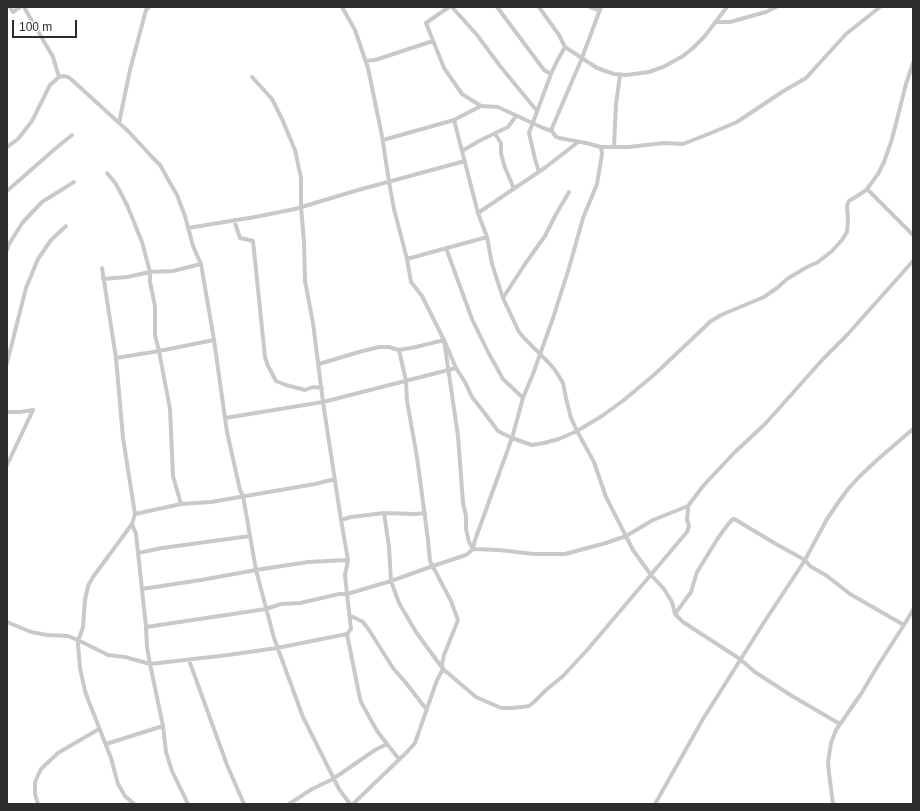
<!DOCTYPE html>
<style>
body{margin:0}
#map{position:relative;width:920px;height:811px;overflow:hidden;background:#fff;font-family:Helvetica,sans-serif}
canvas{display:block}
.frame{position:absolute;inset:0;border:8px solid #2c2c2c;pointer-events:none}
.scale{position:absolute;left:12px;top:20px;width:65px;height:18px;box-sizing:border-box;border:2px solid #2c2c2c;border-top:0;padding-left:5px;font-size:12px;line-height:14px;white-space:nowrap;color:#2c2c2c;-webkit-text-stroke:3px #fff;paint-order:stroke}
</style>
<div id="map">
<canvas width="920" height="811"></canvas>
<div class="frame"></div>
<div class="scale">100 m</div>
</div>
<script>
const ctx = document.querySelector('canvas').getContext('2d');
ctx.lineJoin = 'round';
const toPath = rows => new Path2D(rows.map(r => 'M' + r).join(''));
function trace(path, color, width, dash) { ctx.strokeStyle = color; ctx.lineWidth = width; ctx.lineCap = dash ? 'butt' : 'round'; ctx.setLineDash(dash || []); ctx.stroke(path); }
trace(toPath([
 [10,7,13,12,20,7],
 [24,7,53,57,59,77],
 [342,7,355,30,368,68,382,136,389,182,394,209,407,259,411,282,422,296,444,340,456,368,465,382,472,397,483,411,498,431,512,438,526,443,532,445,544,443,559,439,577,431,602,416,624,400,655,374,711,321,721,315,764,297,777,288,787,279,807,267,818,262,832,251,842,240,847,232,848,220,847,206,849,201,862,193,867,189,878,174,884,162,892,139,906,84,913,63],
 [449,7,426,23,444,68,462,94,481,106,454,120,478,213,487,237,492,264,503,298,519,332,526,340,549,363,555,370,563,383,566,398,571,418,577,431,594,462,606,497,633,550,651,575,664,589,672,602,675,614,683,622,740,659,755,672,792,696,840,724],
 [452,7,477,35,500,66,537,111],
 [497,7,544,70,551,74],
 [539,7,559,35,565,47,591,64,597,68,614,74,626,75,649,72,663,67,683,56,693,48,704,37,727,7],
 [590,7,599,10],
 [715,22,730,22,766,12,776,7],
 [365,61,375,60,433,41],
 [252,77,272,99,282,119,295,150,301,178,301,207,304,242,305,281,313,323,323,402,456,368],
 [481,106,498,107,543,128,552,131],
 [119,123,130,70,146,10,149,7],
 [495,134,501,143,501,153,504,165,514,189],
 [383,140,454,120],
 [7,147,18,139,32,121,50,85,59,77,63,76,68,77,72,80,129,132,153,158,160,165,169,181,177,195,185,216,193,246,201,264,214,340,227,432,240,490,243,496,256,570,274,638,303,717,339,789,350,804],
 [601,147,629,147,664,143,683,144,711,133,737,122,782,92,806,78,846,34,880,7],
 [614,147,616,104,620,75],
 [462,151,479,141,508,127,516,116],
 [539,172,535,159,529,133,551,74,557,61,565,47],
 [107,173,116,184,127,205,142,242,150,272,150,282,155,306,155,335,159,351,170,409,173,476,181,504],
 [867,189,913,235],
 [7,191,56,148,72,135],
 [478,213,546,167,578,142],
 [234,220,240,238,253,241,265,357,268,366,276,381,286,385,305,390,313,387,322,388],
 [188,228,255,217,295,209,358,190,465,161],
 [446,248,472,319,488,352,503,379,523,398],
 [7,250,9,244,23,222,42,202,74,182],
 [407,259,487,237],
 [102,268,116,358,123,438,135,514,132,524,136,534,146,627,147,647,150,664,163,726,166,752,172,771,188,804],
 [103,279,127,277,150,272,173,271,201,264],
 [503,298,525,264,545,236,555,216,569,192],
 [116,358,159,351,214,340],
 [7,363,26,288,38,259,51,240,66,226],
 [319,364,359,352,379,347,389,347,399,350,416,347,444,340,458,436,463,503,466,516,466,529,469,542,473,549,499,550,534,554,565,554,606,543,626,536,653,520,688,506,703,486,734,453,765,424,823,359,847,335,913,261],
 [7,412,20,412,33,410],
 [7,465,33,410],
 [384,513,415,514,425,513],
 [135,514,181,504,211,502,315,484,335,479],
 [341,520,351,517,384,513,389,547,391,581,399,603,416,632,443,669,476,697,501,708,512,708,522,707,529,706,534,702,546,690,563,676,588,649,687,532,689,526,687,519,688,511,688,506],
 [132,524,93,577,88,586,85,600,83,627,80,636,78,640,78,644,80,668,85,691,89,702,111,758,118,784,125,796,134,804],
 [138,553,162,548,250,536],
 [142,589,201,580,256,570,308,562,348,560],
 [675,614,691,592,697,572,718,538,729,523,733,519,736,520,776,544,805,560,810,566,827,576,850,594,904,625,877,667,861,694,836,730,831,743,828,762,829,773,833,804],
 [349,615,363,622,369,630,393,668,406,683,427,710],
 [7,622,31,632,47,635,68,636,78,640,108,655,125,657,150,664,228,655,277,648,347,634,351,629,347,594,391,581,433,566,466,555,473,549,475,540,512,438,523,398,533,374,553,318,569,268,583,218,597,184,602,154,601,147,586,143,559,138,555,136,552,131,552,128,582,58,601,7],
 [904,625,913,610],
 [146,627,266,609,281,604,300,603,339,594,347,594,345,575,348,560,341,520,323,402,225,418],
 [347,634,359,694,361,702,377,731,387,744,399,759],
 [189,660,227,765,244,804],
 [106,744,163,726],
 [38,804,35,794,35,782,41,769,58,753,99,729],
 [289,804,312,789,333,779,375,750,387,744],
 [353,804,381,777,407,752,415,743,437,680,443,669,442,664,444,655,458,620,451,601,430,561,428,540,417,457,407,401,406,381,399,350],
 [655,804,703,719,761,627,805,560,827,519,840,500,848,489,860,476,877,460,913,429]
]), '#c9c9c9', 4);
</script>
